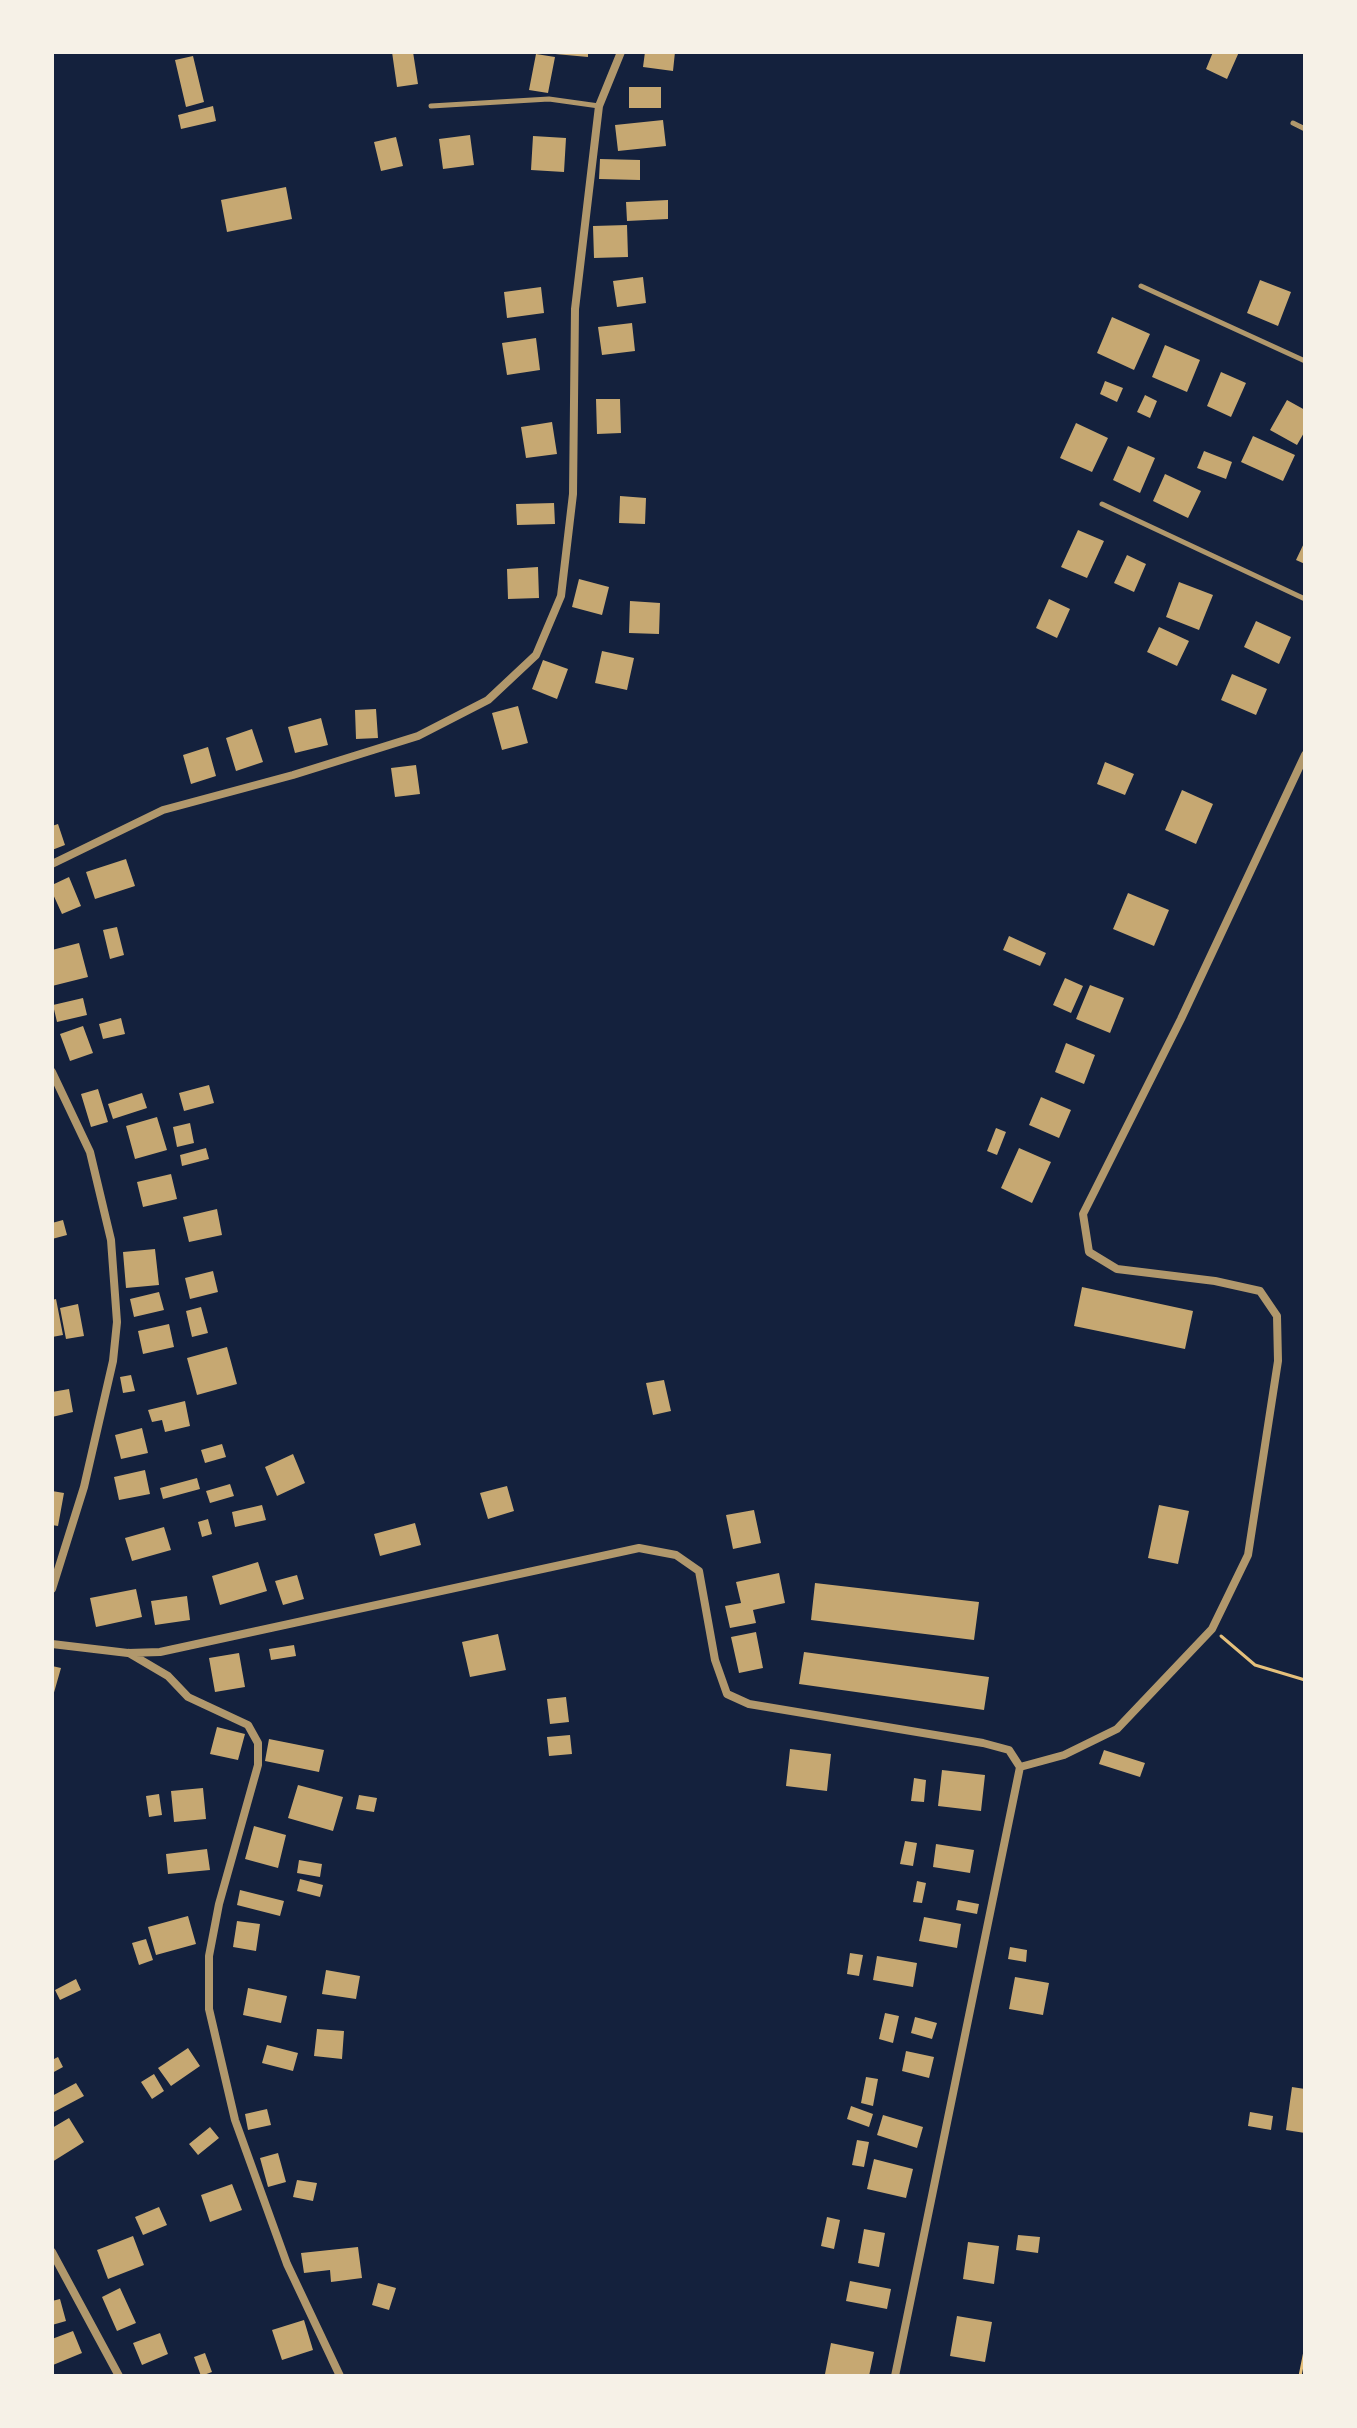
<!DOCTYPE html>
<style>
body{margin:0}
#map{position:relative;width:1357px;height:2428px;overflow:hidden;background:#14213d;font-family:"Fira Sans Condensed",sans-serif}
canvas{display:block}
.frame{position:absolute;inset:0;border:54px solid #f6f1e7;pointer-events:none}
</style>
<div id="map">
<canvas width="1357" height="2428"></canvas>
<div class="frame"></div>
</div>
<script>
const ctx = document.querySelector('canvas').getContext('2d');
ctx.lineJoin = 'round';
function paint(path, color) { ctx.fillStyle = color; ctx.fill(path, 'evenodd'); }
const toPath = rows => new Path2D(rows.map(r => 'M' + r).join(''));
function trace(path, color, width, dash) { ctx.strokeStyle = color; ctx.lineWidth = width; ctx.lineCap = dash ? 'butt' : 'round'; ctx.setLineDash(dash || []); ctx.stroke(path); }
paint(toPath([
 [392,52,413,52,418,84,397,87],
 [555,52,588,52,588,57,555,54],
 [645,52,675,52,673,71,643,67],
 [1213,52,1239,52,1227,79,1206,69],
 [536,54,555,57,548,93,529,90],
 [193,56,204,102,186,107,175,60],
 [629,87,661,87,661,108,629,108],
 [213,106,216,121,181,129,178,115],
 [663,120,666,146,618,151,615,125],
 [470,135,474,165,443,169,439,139],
 [533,136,566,138,564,172,531,170],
 [396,137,403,166,381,171,374,142],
 [600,159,640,160,640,180,599,179],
 [286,187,292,219,227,232,221,200],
 [668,200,668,219,627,221,626,202],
 [627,225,628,257,594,258,593,226],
 [643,277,646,303,617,307,613,281],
 [1260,280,1291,292,1278,326,1247,313],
 [541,287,544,313,507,318,504,292],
 [1112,317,1150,334,1134,370,1097,353],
 [632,323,635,351,602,355,598,327],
 [536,338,540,370,507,375,502,343],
 [1165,345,1200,360,1187,392,1152,377],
 [1221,372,1246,383,1231,417,1207,406],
 [1105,381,1123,388,1117,402,1100,394],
 [1145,395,1157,401,1150,418,1137,412],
 [596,399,620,399,621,433,597,434],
 [1287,400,1305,410,1305,431,1297,445,1270,430],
 [552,422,557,454,526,458,521,427],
 [1076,423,1108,438,1092,472,1060,458],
 [1253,436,1295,455,1283,481,1241,462],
 [1128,446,1155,458,1140,493,1113,480],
 [1204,451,1232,462,1226,479,1197,468],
 [1165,474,1201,491,1188,518,1153,501],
 [620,496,646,498,645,524,619,523],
 [554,503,555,524,517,525,516,504],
 [1078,530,1104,541,1087,578,1061,567],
 [1305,541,1305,564,1296,560],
 [1127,555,1146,564,1134,592,1114,583],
 [538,567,539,598,508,599,507,569],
 [579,579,609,587,602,615,572,607],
 [1179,582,1213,595,1199,630,1166,617],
 [1049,599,1070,609,1057,638,1036,628],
 [630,601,660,603,659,634,629,633],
 [1256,621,1291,637,1279,664,1244,647],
 [1159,627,1189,641,1177,666,1147,652],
 [602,651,634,658,627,690,595,683],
 [543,660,568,669,557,699,532,689],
 [1232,674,1267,689,1256,715,1221,700],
 [518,706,528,743,502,750,492,713],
 [376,709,378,738,356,739,355,710],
 [321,718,328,745,295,753,288,727],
 [252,729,263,762,236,771,226,738],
 [208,747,216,776,191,784,183,755],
 [1105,762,1134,774,1125,795,1097,784],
 [416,765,420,794,395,797,391,768],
 [1182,790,1213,804,1196,844,1165,830],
 [58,824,65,845,52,850,52,826],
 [126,859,135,886,95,899,86,872],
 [69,877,81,906,62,914,52,892,52,885],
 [1128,893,1169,910,1154,946,1113,929],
 [117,927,124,955,110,959,103,930],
 [1009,936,1046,953,1040,966,1003,950],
 [79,943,88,977,52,986,52,950],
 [1065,978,1083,986,1071,1013,1053,1005],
 [1090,985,1124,998,1110,1033,1076,1019],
 [83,998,87,1015,57,1022,53,1005],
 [121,1018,125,1034,103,1039,99,1024],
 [83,1026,93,1053,70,1061,60,1034],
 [1066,1043,1095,1055,1084,1084,1055,1072],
 [209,1085,214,1103,184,1111,179,1093],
 [98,1089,108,1122,91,1127,81,1094],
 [142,1093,147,1108,113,1119,108,1104],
 [1041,1097,1071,1110,1059,1138,1029,1125],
 [157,1117,167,1150,135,1159,126,1126],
 [190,1123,194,1143,177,1147,173,1127],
 [996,1128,1006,1132,997,1155,987,1151],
 [206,1148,209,1159,182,1166,180,1155],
 [1019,1148,1051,1162,1032,1203,1001,1188],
 [171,1174,177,1199,143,1207,137,1182],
 [217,1209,222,1235,189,1242,183,1217],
 [63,1220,67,1235,52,1239,52,1223],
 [155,1249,159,1285,126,1288,123,1252],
 [213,1271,218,1292,190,1299,185,1278],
 [1082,1287,1193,1311,1185,1349,1074,1326],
 [159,1292,164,1310,134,1317,130,1299],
 [56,1299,63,1335,52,1337,52,1300],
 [78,1304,84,1336,66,1339,60,1308],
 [201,1307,208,1333,192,1337,186,1311],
 [169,1324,174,1347,143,1354,138,1331],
 [227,1347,237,1384,197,1395,187,1358],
 [131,1375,135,1391,123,1393,120,1377],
 [664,1380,671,1411,653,1415,646,1383],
 [69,1389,73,1412,52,1417,52,1392],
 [185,1401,190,1426,165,1432,162,1420,152,1422,148,1410],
 [142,1428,148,1453,121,1459,115,1435],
 [222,1444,226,1457,205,1463,201,1450],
 [293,1454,305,1483,277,1496,265,1467],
 [145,1470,150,1494,119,1500,114,1477],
 [197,1478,200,1489,163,1499,160,1488],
 [230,1484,234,1496,210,1503,206,1491],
 [507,1486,514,1511,488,1519,480,1493],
 [52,1491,64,1493,58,1526,52,1525],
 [262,1505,266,1520,235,1527,232,1512],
 [1159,1505,1189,1511,1178,1564,1148,1558],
 [754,1510,761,1543,733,1549,726,1515],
 [208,1519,212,1534,202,1537,198,1522],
 [415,1523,421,1545,380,1556,374,1534],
 [164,1527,171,1550,132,1561,125,1538],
 [258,1562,267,1591,220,1605,212,1576],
 [779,1573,785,1603,753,1610,756,1623,730,1628,725,1606,741,1603,736,1582],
 [297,1575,304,1599,283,1605,275,1581],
 [815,1583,979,1602,974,1640,811,1620],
 [136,1589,142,1617,96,1627,90,1598],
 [187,1596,190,1620,155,1625,151,1601],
 [756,1632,763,1668,739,1673,731,1637],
 [498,1634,506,1670,470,1677,462,1642],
 [294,1645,296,1656,271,1660,269,1649],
 [804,1652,989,1677,984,1710,799,1684],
 [239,1653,245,1687,215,1692,209,1658],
 [52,1666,61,1668,53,1696,52,1696],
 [566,1697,569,1722,550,1724,547,1699],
 [217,1727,245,1734,238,1760,210,1754],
 [570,1735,572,1754,549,1756,547,1737],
 [269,1739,324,1750,319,1772,265,1761],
 [790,1749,831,1754,827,1791,786,1786],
 [1104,1750,1145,1763,1140,1777,1099,1764],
 [942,1770,985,1775,981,1811,938,1806],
 [914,1778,926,1780,924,1802,911,1801],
 [298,1785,343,1797,333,1831,288,1818],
 [203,1788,206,1819,174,1822,171,1791],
 [159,1794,162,1815,149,1817,146,1796],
 [359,1795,377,1798,374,1812,356,1809],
 [254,1826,286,1835,278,1868,245,1859],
 [905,1841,917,1843,913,1866,900,1864],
 [936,1844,974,1850,970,1873,933,1867],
 [207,1849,210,1870,168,1874,166,1854],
 [299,1860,322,1864,320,1877,297,1873],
 [300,1879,323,1885,320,1897,297,1891],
 [917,1881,926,1883,922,1903,913,1902],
 [240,1890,284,1901,280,1916,237,1905],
 [958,1900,979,1904,977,1914,956,1910],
 [188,1916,196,1944,156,1955,148,1927],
 [924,1917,961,1924,957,1948,919,1941],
 [237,1921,260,1924,256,1951,233,1947],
 [146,1939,153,1960,139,1965,132,1943],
 [1010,1947,1027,1950,1026,1962,1008,1959],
 [850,1953,863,1955,859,1976,847,1974],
 [877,1956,917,1963,913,1987,873,1980],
 [326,1970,360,1976,356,1999,322,1994],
 [1015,1977,1049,1983,1043,2015,1009,2009],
 [76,1979,81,1990,60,2000,55,1990],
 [248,1988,287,1996,281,2023,243,2015],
 [885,2013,899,2016,893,2043,879,2039],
 [915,2017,937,2023,932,2039,911,2033],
 [317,2029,344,2031,342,2059,314,2056],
 [267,2045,298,2053,293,2071,262,2063],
 [188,2048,200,2066,171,2086,158,2068],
 [906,2051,934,2057,929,2078,902,2071],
 [58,2057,63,2067,52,2073,52,2060],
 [154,2074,164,2091,152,2099,141,2082],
 [866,2077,878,2079,873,2106,861,2103],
 [76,2083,84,2096,52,2113,52,2096],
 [1292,2087,1305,2089,1305,2133,1286,2130],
 [851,2106,873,2114,869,2127,847,2119],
 [267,2109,271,2125,248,2130,245,2114],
 [1250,2112,1273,2116,1271,2130,1248,2126],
 [883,2115,923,2127,917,2148,877,2135],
 [69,2118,84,2142,52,2162,52,2128],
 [210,2127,219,2138,198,2155,189,2144],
 [857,2140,869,2142,864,2167,852,2165],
 [278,2153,286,2182,268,2187,260,2158],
 [874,2159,913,2169,906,2198,867,2189],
 [297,2180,317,2183,313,2201,293,2197],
 [232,2184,242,2210,210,2222,201,2195],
 [159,2207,167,2225,143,2235,135,2217],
 [827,2217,840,2220,834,2249,821,2246],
 [864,2229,885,2233,879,2267,858,2263],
 [1018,2235,1040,2237,1038,2253,1016,2250],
 [133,2236,144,2265,108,2279,97,2250],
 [968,2242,999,2246,994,2284,963,2279],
 [358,2247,362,2278,331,2282,330,2270,304,2273,301,2253],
 [850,2281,891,2289,887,2309,846,2301],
 [378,2283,396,2288,389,2310,372,2305],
 [120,2288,136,2323,117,2331,102,2297],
 [60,2299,66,2321,52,2325,52,2301],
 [957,2316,992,2322,985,2362,950,2356],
 [304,2320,313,2350,282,2360,272,2330],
 [73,2331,82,2353,53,2365,52,2339],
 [160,2333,168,2354,142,2365,133,2343],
 [831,2343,874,2352,869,2376,825,2374],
 [205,2353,212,2372,201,2376,194,2357]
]), '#c6a872');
trace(toPath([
 [1221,1636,1255,1665,1305,1680],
 [1300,2376,1305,2351]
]), '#e5c07b', 3);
trace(toPath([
 [431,106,549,99,599,106],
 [1293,123,1305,129],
 [1141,286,1305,361],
 [1102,504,1305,599]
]), '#b1986c', 5);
trace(toPath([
 [52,864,163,810,293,775,418,736,488,700,536,655,561,596,573,494,575,309,599,106,621,52],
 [52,1072,90,1152,111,1240,117,1322,113,1361,84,1487,52,1589],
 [52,1644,128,1653,160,1652,639,1548,676,1555,699,1571,715,1660,727,1694,749,1704,983,1743,1009,1750,1020,1767],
 [129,1653,168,1676,188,1697,248,1725,258,1743,258,1765,219,1904,209,1956,209,2009,235,2120,287,2264,340,2376],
 [52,2252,119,2376],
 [895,2376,1020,1767,1064,1755,1117,1729,1212,1629,1248,1555,1278,1361,1277,1316,1260,1291,1215,1281,1117,1269,1089,1252,1083,1214,1181,1019,1305,755]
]), '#b1986c', 8);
</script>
